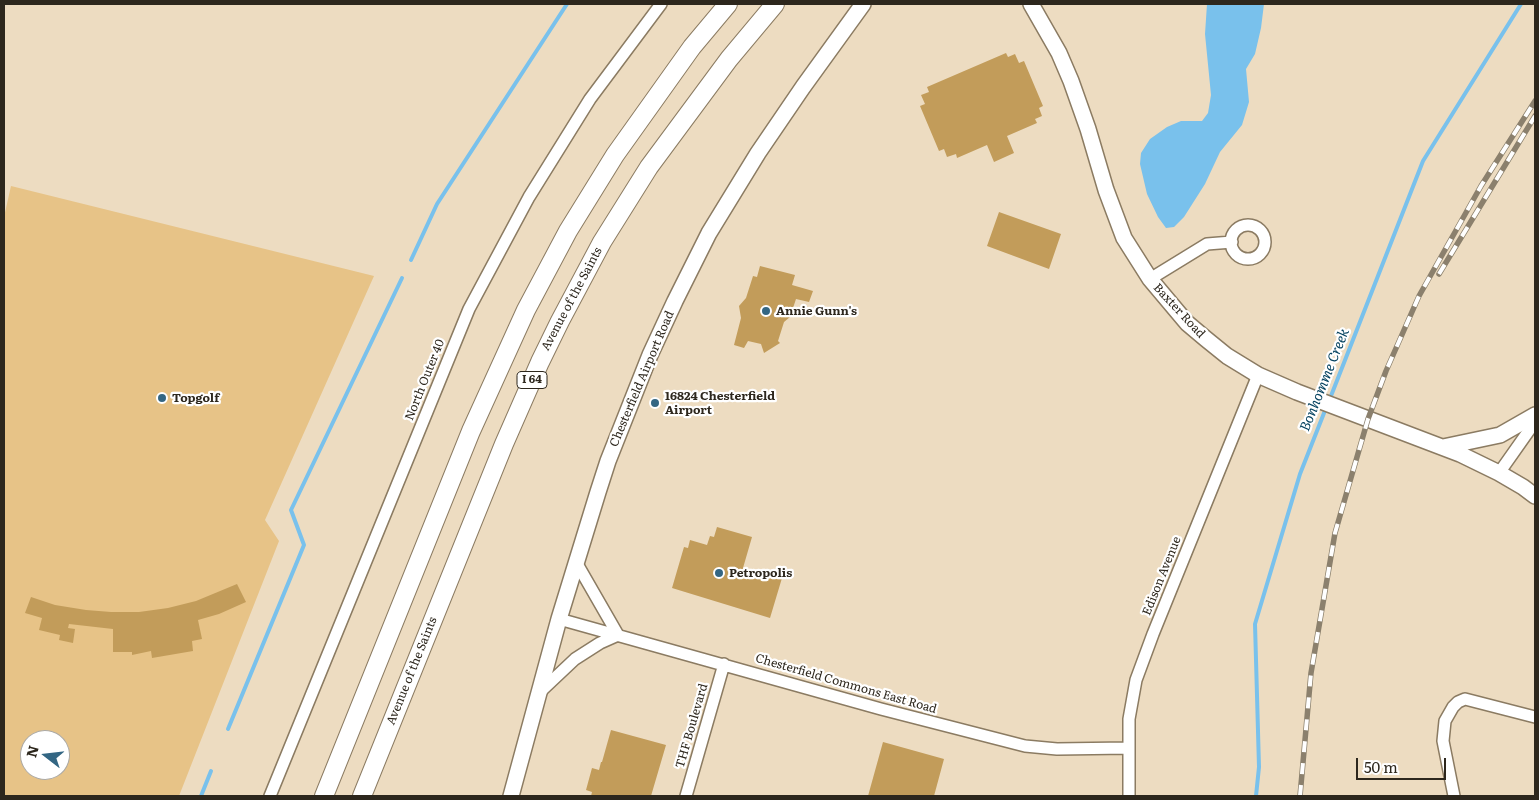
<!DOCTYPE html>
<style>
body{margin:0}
#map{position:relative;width:1539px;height:800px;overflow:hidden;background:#eddcc1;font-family:Literata,serif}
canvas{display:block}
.frame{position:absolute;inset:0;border:5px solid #2d271d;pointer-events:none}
.north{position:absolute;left:20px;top:730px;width:50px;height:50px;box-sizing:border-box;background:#fff;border:1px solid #aba9a5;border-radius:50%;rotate:286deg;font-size:14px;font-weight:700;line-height:20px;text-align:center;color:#2d271d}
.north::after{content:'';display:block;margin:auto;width:18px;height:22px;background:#336683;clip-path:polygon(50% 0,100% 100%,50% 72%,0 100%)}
.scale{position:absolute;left:1356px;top:758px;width:90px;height:22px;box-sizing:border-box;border:2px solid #2d271d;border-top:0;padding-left:6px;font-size:15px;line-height:18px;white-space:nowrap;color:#2d271d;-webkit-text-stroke:4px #fff;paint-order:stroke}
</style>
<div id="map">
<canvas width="1539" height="800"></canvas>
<div class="frame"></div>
<div class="north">N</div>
<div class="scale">50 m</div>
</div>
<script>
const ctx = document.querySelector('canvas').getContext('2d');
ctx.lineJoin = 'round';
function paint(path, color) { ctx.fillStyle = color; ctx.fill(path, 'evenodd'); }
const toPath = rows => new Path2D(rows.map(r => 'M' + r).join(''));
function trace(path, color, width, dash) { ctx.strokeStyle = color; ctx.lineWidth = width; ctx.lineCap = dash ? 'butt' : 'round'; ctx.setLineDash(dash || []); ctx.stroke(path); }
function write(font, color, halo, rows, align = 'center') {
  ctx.font = font + ' Literata,serif'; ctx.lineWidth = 4.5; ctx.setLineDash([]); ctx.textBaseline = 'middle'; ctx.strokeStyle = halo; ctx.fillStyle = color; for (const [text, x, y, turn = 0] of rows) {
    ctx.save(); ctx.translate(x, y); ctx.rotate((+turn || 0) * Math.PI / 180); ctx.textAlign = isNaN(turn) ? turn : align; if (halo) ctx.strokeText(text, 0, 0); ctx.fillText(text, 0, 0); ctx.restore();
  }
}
paint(toPath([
 [11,186,374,276,265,520,279,541,179,796,4,796,4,217],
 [30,740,60,740,60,770,30,770]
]), '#e7c387');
paint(toPath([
 [1207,4,1264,4,1261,28,1255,54,1246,69,1249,102,1242,125,1220,152,1205,184,1184,217,1174,227,1166,228,1158,217,1147,194,1140,164,1141,153,1150,139,1167,127,1181,121,1202,121,1208,113,1211,95,1205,34]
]), '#79c1ec');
trace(toPath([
 [411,260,437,204,567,4],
 [1329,401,1423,161,1521,4],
 [228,729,304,545,291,510,402,278],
 [201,796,211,771],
 [1256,796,1259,767,1255,624,1300,474,1326,408]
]), '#79c1ec', 4);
paint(toPath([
 [1006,53,1008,57,1015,54,1019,63,1024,61,1043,106,1039,108,1042,116,1035,119,1037,123,1007,136,1014,153,994,162,987,145,957,158,956,154,947,157,944,149,939,151,920,106,925,104,921,95,929,92,927,87],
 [999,212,1061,234,1049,269,987,246],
 [760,266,795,275,792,285,813,291,809,302,796,299,790,317,784,322,778,341,780,343,764,353,761,344,748,341,744,348,734,345,741,318,739,306,746,298,753,276,757,277],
 [717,527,752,537,743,568,782,578,770,618,672,588,684,547,688,548,690,540,707,545,710,536,714,537],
 [237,584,246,602,219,614,198,620,202,639,192,641,193,651,152,658,151,651,132,655,132,652,113,652,113,629,69,624,68,628,75,629,73,643,59,640,60,635,39,630,42,618,25,613,31,597,55,605,86,610,111,612,139,612,168,608,196,601],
 [611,730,666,745,651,796,591,796,592,792,586,790,592,768,599,770,601,762,602,762],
 [883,742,944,759,934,796,868,796]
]), '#c29c5a');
const minor = toPath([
 '1231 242a17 17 0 1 1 34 0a17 17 0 1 1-34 0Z',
 [1150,279,1207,244,1232,242],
 [1499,473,1535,422],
 [576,562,618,635],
 [559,619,881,709,1025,746,1057,749,1128,748],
 [540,692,575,659,600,643,618,635],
 [270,796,469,309,529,197,590,99,661,4],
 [686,796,724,664],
 [1129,796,1129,719,1136,680,1153,634,1258,375],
 [1454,796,1443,741,1445,721,1453,707,1458,702,1465,699,1535,717]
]);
const major = toPath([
 [1031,4,1059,53,1071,81,1088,129,1106,190,1124,238,1150,279,1187,323,1206,339,1227,356,1258,375,1297,392,1460,454,1499,473,1523,487,1535,496],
 [1443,447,1500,435,1535,415],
 [511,796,559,619,598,492,608,461,650,355,675,301,709,233,758,153,803,87,863,4]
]);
const highway = toPath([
 [324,796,471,431,526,310,568,231,615,155,692,47,728,4],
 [362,796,504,444,540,362,560,321,602,242,649,167,729,59,775,4]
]);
trace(minor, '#8b7b62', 14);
trace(major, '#8b7b62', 18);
trace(highway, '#8b7b62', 20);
trace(minor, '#fff', 11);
trace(major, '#fff', 15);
trace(highway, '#fff', 18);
const rail = toPath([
 [1439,274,1535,116],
 [1300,796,1311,673,1335,533,1368,419,1386,371,1419,296,1481,186,1535,101]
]);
trace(rail, '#8b806d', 5.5);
trace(rail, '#fff', 4, [11]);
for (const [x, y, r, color] of [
 [766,311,5,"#336683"],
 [162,398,5,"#336683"],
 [655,403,5,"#336683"],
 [719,573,5,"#336683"]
]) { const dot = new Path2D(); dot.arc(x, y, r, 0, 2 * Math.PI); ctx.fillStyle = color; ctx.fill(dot); trace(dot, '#fff', 2); }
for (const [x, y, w] of [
 [532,380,30]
]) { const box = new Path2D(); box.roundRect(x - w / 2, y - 8.5, w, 17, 4); ctx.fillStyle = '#fff'; ctx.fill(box); trace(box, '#2d271d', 1); }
write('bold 11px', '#2d271d', null, [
 ["I 64",532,380]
]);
write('12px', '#2d271d', '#fff', [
 ["Avenue of the Saints",572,299,-62],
 ["Baxter Road",1179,311,47],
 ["Chesterfield Airport Road",642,379,-67],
 ["North Outer 40",425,380,-68],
 ["Edison Avenue",1162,576,-68],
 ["Avenue of the Saints",412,671,-68],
 ["Chesterfield Commons East Road",846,684,16],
 ["THF Boulevard",692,726,-74]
]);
write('bold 12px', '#2d271d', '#fff', [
 ["Annie Gunn's",776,311],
 ["16824 Chesterfield",665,396],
 ["Airport",665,410],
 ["Topgolf",172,398],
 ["Petropolis",729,573]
], 'left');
write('italic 14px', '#064360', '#fff', [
 ["Bonhomme Creek",1325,380,-68]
]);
</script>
